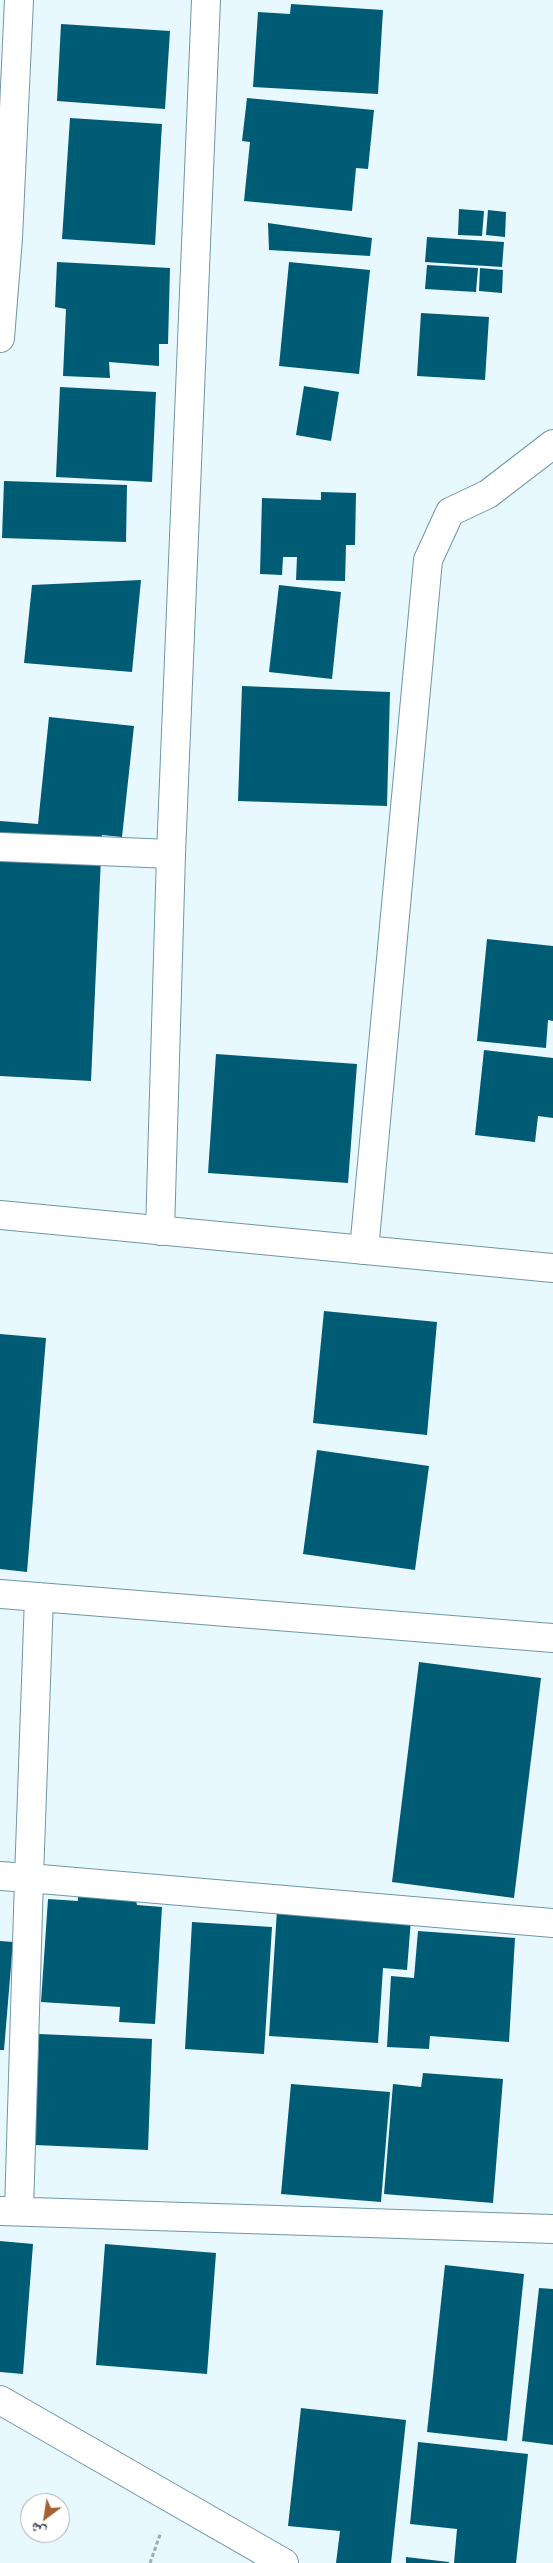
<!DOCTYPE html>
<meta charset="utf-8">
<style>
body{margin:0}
#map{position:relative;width:553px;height:2563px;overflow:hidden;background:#e8f8ff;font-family:"DM Sans","Noto Naskh Arabic",sans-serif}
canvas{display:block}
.north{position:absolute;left:20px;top:2493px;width:50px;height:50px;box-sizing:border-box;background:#fff;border:1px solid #a9b0b3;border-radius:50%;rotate:211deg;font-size:14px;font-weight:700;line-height:20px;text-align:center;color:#293940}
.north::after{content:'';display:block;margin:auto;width:18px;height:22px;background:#a56131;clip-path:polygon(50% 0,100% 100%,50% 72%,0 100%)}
</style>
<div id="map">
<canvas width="553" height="2563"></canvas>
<div class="north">ش</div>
</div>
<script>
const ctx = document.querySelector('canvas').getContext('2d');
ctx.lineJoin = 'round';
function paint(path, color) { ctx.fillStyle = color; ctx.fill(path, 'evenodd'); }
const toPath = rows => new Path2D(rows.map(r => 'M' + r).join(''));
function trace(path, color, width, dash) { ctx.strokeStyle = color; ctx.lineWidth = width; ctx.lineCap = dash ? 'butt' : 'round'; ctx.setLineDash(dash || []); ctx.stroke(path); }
paint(toPath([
 [291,4,383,10,378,94,253,87,258,12,290,14],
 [61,24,170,31,165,109,57,101],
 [247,98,374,110,368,169,356,168,352,211,244,201,250,142,242,141],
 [70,118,162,124,155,245,62,239],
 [459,209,484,211,482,236,458,235],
 [488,210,506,212,505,237,486,235],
 [268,223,372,238,370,256,269,250],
 [427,237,504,242,502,267,425,262],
 [57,262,170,268,168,344,159,344,159,366,109,362,110,378,63,376,66,309,55,307],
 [289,262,370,270,359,374,279,366],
 [427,265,478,268,476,292,425,289],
 [480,268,503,270,502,293,479,291],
 [421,313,489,317,485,380,417,376],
 [304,386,339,392,331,441,296,435],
 [60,387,156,392,152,482,56,477],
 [4,481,127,485,126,542,2,538],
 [321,492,356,493,355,545,346,545,345,581,296,580,297,557,283,557,282,575,260,574,262,498,321,500],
 [141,580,132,672,24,663,32,585],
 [279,585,341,592,332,679,269,672],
 [242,686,390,692,387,806,238,801],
 [49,717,134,726,122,837,102,835,91,1081,0,1076,0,821,38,824],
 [487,939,553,946,553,1021,548,1020,546,1048,477,1041],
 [484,1050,553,1058,553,1118,538,1116,535,1142,475,1135],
 [216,1054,357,1064,348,1183,208,1173],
 [324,1311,437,1322,427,1435,313,1423],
 [0,1334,46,1338,27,1572,0,1569],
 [317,1450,429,1466,415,1570,303,1554],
 [419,1662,541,1678,514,1898,392,1882],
 [78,1896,136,1900,137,1905,162,1907,155,2024,119,2022,120,2007,41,2002,48,1899,78,1901],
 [277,1910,411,1919,407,1970,383,1968,378,2043,269,2036],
 [192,1922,272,1927,264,2054,185,2049],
 [418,1931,515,1938,509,2042,430,2036,429,2049,387,2047,391,1976,414,1978],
 [0,1941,13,1942,4,2050,0,2050],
 [39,2034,152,2039,148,2150,35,2145],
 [423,2073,503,2079,493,2203,384,2194,393,2084,421,2087],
 [291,2084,390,2092,381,2202,281,2194],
 [0,2241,33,2244,23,2374,0,2372],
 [105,2244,216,2253,207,2374,96,2365],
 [445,2265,524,2274,507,2441,427,2432],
 [539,2288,553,2289,553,2445,522,2441],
 [301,2408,406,2420,391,2563,336,2563,340,2531,288,2526],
 [418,2442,528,2454,516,2563,454,2563,457,2529,410,2524],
 [406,2557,449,2562,449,2563,406,2563]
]), '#005c75');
const minor = toPath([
 [0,338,8,238,19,0],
 [0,847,171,854],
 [160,1231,171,854,206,0],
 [364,1250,428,560,450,512,488,494,553,444],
 [0,1594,553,1638],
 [0,1876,29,1878,39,1597],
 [1,2211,553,2229],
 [19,2211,29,1878,553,1923],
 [0,2400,284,2563]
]);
const tertiary = toPath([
 [0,1215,553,1268]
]);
trace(minor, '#7096a5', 30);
trace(tertiary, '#7096a5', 30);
trace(toPath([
 [150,2563,161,2532]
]), '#9cacb3', 3, [4, 2.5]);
trace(minor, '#fff', 28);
trace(tertiary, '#fff', 28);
</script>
